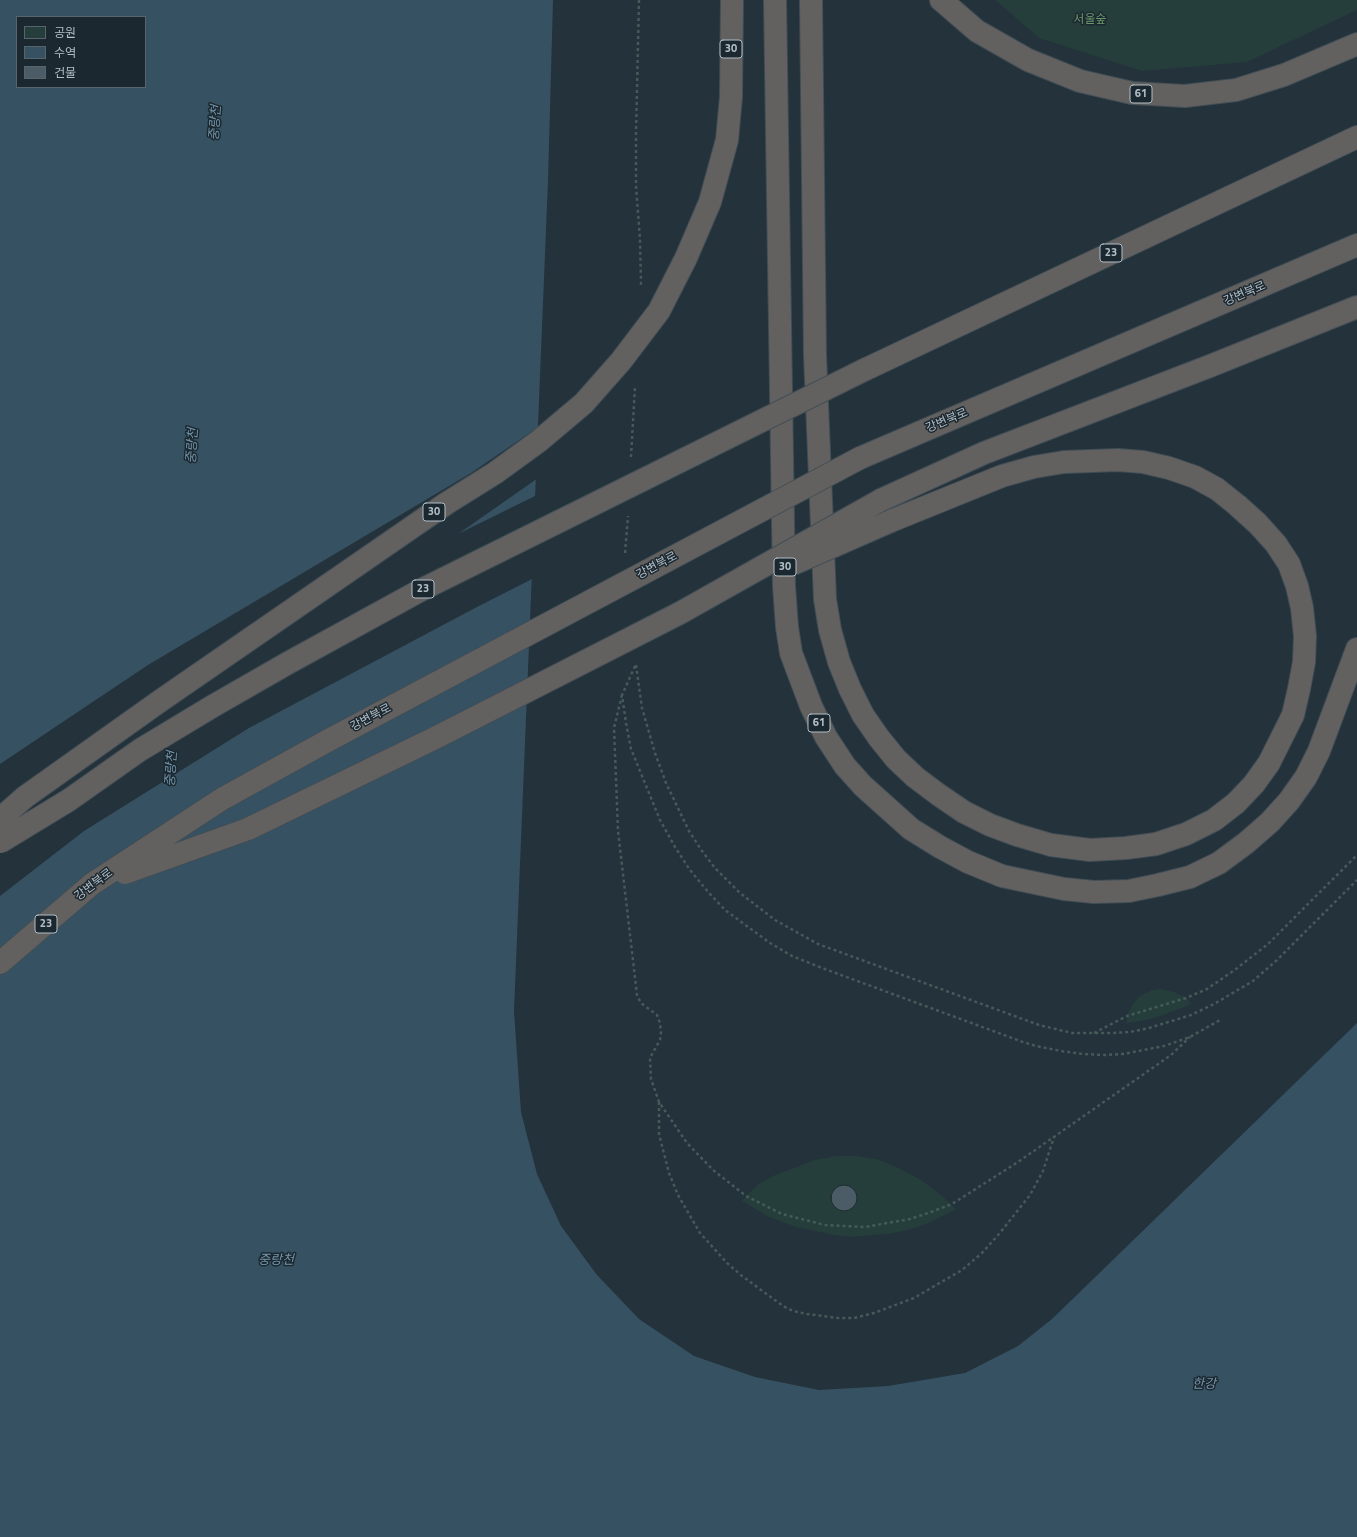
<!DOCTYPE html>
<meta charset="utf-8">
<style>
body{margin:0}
#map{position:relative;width:1357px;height:1537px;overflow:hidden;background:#23323b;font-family:"Titillium Web","Noto Sans KR",sans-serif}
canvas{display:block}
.legend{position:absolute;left:16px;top:16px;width:130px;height:72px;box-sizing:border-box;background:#1c2830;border:1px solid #58646c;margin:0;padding:5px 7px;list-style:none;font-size:12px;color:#b2bec7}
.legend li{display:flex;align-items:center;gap:8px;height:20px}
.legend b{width:20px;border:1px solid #58646c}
</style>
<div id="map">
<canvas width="1357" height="1537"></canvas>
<ul class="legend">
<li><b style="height:11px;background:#263e3b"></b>공원</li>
<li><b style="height:11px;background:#365162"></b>수역</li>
<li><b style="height:11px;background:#4c5c67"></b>건물</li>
</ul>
</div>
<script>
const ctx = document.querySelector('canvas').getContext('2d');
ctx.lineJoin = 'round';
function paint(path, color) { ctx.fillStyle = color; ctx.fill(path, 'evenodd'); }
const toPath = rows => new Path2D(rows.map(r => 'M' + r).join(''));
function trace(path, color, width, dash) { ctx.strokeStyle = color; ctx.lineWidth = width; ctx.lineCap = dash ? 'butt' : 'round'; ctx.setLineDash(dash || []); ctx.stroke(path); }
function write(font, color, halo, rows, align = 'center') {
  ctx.font = font + ' "Titillium Web","Noto Sans KR",sans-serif'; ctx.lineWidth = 3; ctx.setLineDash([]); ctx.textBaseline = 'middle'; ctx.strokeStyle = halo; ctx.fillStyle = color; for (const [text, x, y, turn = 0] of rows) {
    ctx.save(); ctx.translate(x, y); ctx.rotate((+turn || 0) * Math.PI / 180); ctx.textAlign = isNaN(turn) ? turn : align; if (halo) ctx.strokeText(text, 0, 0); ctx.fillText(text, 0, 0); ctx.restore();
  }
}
paint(toPath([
 [995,0,1357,0,1357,10,1247,62,1142,71,1039,38],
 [1160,989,1174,992,1186,998,1192,1004,1158,1017,1141,1021,1126,1023,1128,1013,1133,1004,1140,996,1152,990],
 [836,1156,858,1156,880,1160,901,1169,921,1180,940,1194,956,1209,929,1223,908,1230,887,1234,851,1237,834,1235,796,1227,767,1216,742,1201,757,1185,775,1175,815,1160]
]), '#263e3b');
paint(toPath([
 [0,0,553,0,548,181,514,1011,521,1112,537,1174,561,1226,597,1275,639,1319,694,1356,755,1377,819,1390,888,1386,965,1373,1018,1346,1052,1319,1357,1023,1357,1537,0,1537],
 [17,17,145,17,145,87,17,87]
]), '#365162');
paint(toPath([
 [540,426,538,478,458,534,537,495,534,578,475,608,249,728,84,831,0,896,0,764,148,665,471,473]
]), '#23323b');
const building = toPath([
 '831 1198a13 13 0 1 1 26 0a13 13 0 1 1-26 0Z'
]);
paint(building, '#4c5c67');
trace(building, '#1e2a32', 1);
const trunk = toPath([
 [775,0,784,586,787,627,791,653,811,706,826,737,845,766,863,786,911,829,940,847,968,862,1002,876,1064,889,1094,892,1129,891,1158,885,1190,877,1219,863,1246,843,1270,822,1289,801,1306,777,1319,751,1357,649],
 [811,0,815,355,825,599,830,630,839,662,850,689,863,715,879,738,896,759,915,777,939,795,964,812,990,825,1017,835,1051,845,1090,850,1126,848,1156,844,1186,834,1214,820,1236,803,1254,784,1269,763,1293,715,1299,689,1304,662,1305,636,1302,608,1297,586,1289,564,1276,544,1258,524,1237,505,1217,489,1195,477,1169,468,1143,462,1118,460,1064,462,1034,467,1002,476,891,521],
 [941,0,977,31,1028,60,1080,81,1132,93,1185,96,1236,90,1284,75,1357,44],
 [731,97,732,0],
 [864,370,1357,137],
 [860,458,1357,245],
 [881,500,984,453,1210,366,1357,307],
 [0,963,92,884]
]);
trace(trunk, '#424e56', 24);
trace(toPath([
 [639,0,636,134,636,186,640,239,641,285],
 [631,457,635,386],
 [625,553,628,516],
 [636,665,642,708,655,753,666,783,689,831,702,851,715,868,740,893,775,920,818,944,1039,1025,1072,1033,1111,1033,1130,1032,1149,1028,1191,1015,1214,1004,1253,981,1277,960,1357,880],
 [635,666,622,695,626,723,631,749,660,820,675,847,690,870,709,893,725,910,770,943,792,956,822,968,1023,1042,1036,1046,1061,1051,1083,1054,1105,1055,1123,1054,1164,1046,1190,1037,1220,1020],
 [622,695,614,728,618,831,637,995,641,1003,657,1015,660,1023,661,1032,660,1040,650,1058,651,1079,659,1102,687,1143,713,1170,746,1196,782,1214,825,1225,865,1227,910,1219,931,1212,952,1204,1018,1162,1171,1055,1190,1037],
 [1094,1033,1127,1016,1186,998,1207,989,1236,969,1268,944,1357,855],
 [659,1102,659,1134,669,1173,678,1195,700,1233,727,1263,742,1276,783,1306,793,1311,807,1314,838,1318,854,1318,874,1313,914,1298,962,1270,982,1253,999,1234,1030,1195,1043,1171,1054,1137]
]), '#455a59', 2.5, [3, 3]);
trace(trunk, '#636160', 22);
const trunkBridge = toPath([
 [793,564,891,521],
 [0,819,25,797,160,701,447,503,495,473,539,441,584,403,621,361,659,311,686,258,710,202,727,140,731,97],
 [0,842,69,800,140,750,213,706,288,663,421,590,864,370],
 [125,873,248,829,437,737,680,613,881,500],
 [92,884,222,799,329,740,860,458]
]);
trace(trunkBridge, '#424e56', 24, []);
trace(trunkBridge, '#636160', 22);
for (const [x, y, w] of [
 [731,49,22],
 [1141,94,22],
 [1111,253,22],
 [434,512,22],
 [785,567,22],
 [423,589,22],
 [819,723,22],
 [46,924,22]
]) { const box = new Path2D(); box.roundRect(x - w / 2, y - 9, w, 18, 3); ctx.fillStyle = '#1c2830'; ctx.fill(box); trace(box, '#b2bec7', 1); }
write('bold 11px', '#b2bec7', null, [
 ["30",731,49],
 ["61",1141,94],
 ["23",1111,253],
 ["30",434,512],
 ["30",785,567],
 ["23",423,589],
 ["61",819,723],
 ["23",46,924]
]);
write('12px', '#69986b', '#1c2830', [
 ["서울숲",1090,20]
]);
write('12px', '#b2bec7', '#1c2830', [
 ["강변북로",1245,294,-23],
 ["강변북로",947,421,-23],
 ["강변북로",657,566,-28],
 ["강변북로",371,718,-28],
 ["강변북로",94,885,-37]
]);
write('italic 13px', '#7295aa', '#1c2830', [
 ["중랑천",216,123,-86],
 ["중랑천",193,446,-86],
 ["중랑천",172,769,-86],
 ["중랑천",276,1261],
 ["한강",1204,1385]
]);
</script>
